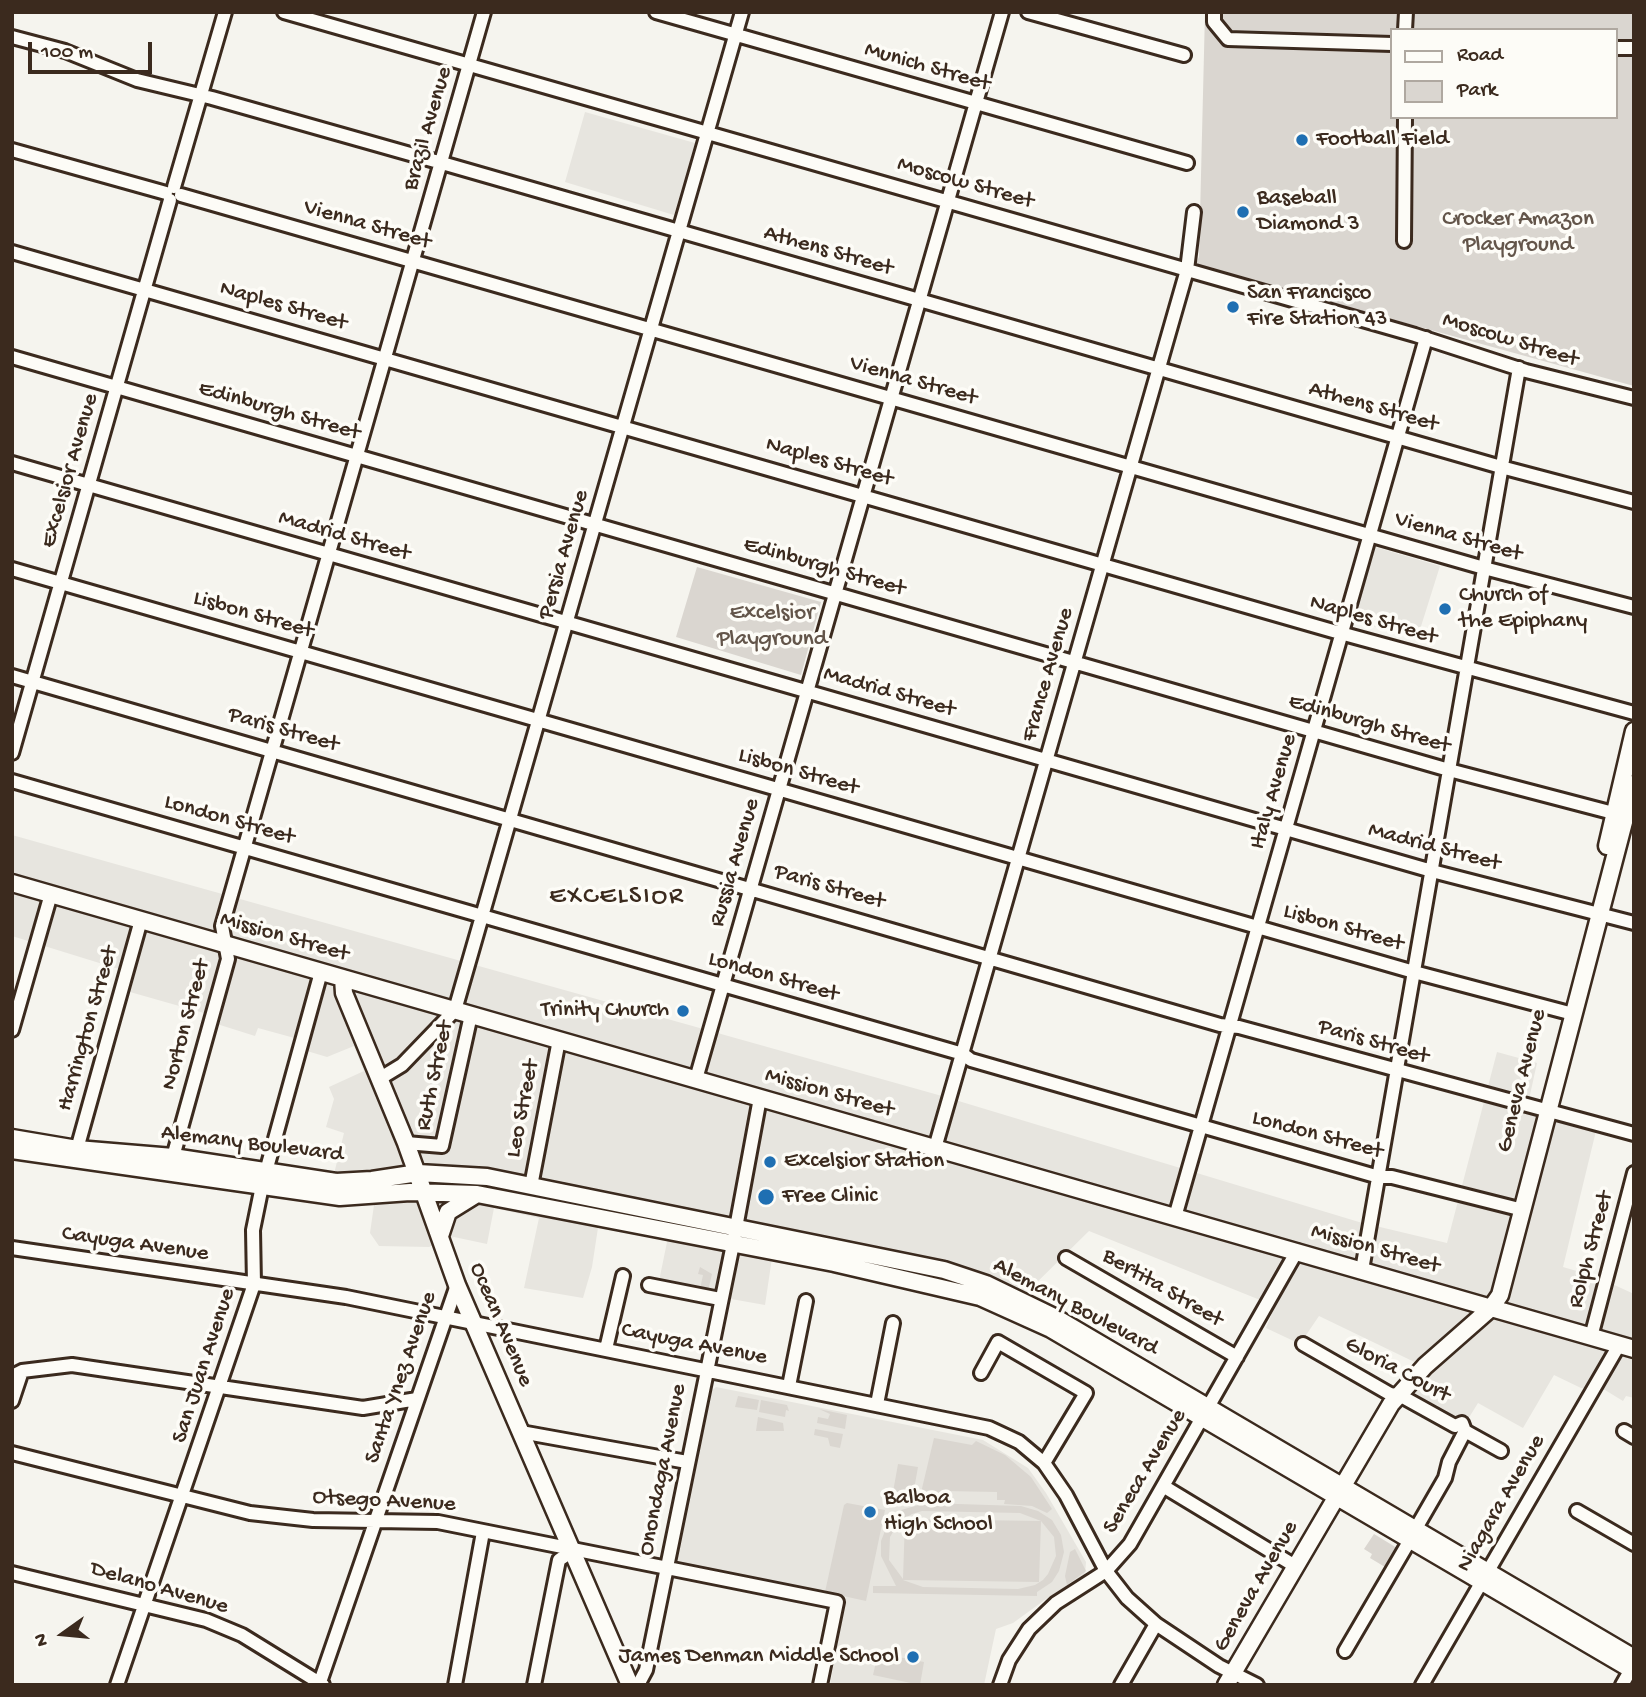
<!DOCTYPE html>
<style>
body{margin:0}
#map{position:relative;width:1646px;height:1697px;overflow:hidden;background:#f5f4ee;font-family:"Gochi Hand",sans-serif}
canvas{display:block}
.frame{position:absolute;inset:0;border:14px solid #3b2a1e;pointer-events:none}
.legend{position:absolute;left:1390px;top:28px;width:228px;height:91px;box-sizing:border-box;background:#fdfcf7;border:2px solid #afa8a0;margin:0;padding:9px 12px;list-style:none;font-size:21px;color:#3b2a1e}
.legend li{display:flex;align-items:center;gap:14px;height:35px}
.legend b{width:35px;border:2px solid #afa8a0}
.north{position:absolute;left:28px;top:1599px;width:70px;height:70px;-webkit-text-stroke:5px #fdfcf7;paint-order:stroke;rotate:255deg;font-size:19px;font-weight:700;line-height:28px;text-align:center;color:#3b2a1e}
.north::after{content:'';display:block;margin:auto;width:24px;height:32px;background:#3b2a1e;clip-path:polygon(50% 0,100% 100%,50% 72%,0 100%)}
.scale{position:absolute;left:28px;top:42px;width:124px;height:32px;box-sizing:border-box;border:4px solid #3b2a1e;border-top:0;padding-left:9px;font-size:21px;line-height:24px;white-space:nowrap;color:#3b2a1e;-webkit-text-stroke:5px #fdfcf7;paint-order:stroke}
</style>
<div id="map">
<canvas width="1646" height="1697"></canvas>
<div class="frame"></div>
<ul class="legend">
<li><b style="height:9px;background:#fdfcf7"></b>Road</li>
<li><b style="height:19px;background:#dad6d0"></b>Park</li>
</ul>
<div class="north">N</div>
<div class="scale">100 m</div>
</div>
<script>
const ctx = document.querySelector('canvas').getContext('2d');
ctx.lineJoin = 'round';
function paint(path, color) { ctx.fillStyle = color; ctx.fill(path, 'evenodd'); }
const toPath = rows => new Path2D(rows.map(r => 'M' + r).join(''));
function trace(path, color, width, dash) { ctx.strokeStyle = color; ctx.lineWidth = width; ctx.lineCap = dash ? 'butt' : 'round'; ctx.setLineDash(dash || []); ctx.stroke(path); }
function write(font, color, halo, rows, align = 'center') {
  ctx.font = font + ' "Gochi Hand",sans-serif'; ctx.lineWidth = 7; ctx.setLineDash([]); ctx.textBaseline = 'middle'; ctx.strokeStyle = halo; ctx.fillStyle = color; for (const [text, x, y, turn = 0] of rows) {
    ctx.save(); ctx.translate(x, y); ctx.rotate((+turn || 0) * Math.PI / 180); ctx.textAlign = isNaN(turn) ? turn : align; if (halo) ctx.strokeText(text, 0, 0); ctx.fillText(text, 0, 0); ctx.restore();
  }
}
paint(toPath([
 [585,112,695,143,674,215,565,182],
 [1375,547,1440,566,1417,639,1354,621],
 [12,835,942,1096,1359,1222,1447,1243,1497,1052,1537,1063,1526,1113,1596,1131,1563,1267,1597,1277,1634,1294,1634,1398,1626,1396,1623,1401,1605,1390,1581,1388,1554,1375,1523,1428,1478,1403,1465,1424,1411,1399,1431,1370,1319,1316,1300,1344,1266,1328,1275,1306,1089,1231,1025,1294,990,1275,776,1231,765,1305,658,1286,674,1208,603,1195,592,1267,583,1298,524,1288,539,1218,494,1208,487,1244,454,1237,429,1247,379,1246,370,1233,374,1205,372,1172,334,1174,344,1133,326,1127,334,1099,329,1087,364,1071,354,1046,327,1057,307,1051,309,1042,258,1028,255,1036,217,1024,218,1017,130,992,135,974,12,936],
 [716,1387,983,1440,1028,1468,1046,1493,1086,1562,1085,1575,1046,1599,1013,1623,996,1629,984,1685,830,1685,846,1597,726,1576,674,1562,691,1470,710,1392]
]), '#e7e5df');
paint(toPath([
 [1205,12,1634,12,1634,386,1195,265,1199,257],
 [1392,30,1616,30,1616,117,1392,117],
 [697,567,821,602,801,675,676,637],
 [700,1267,712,1274,708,1291,700,1289,703,1275,698,1274],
 [738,1396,759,1400,757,1410,735,1407],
 [761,1400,787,1405,789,1411,786,1410,785,1417,759,1412],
 [819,1409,847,1415,845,1429,817,1423,818,1417,828,1419,830,1414],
 [758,1417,783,1423,784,1431,756,1431],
 [815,1429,843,1434,840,1448,830,1446,828,1438,814,1435],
 [934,1438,972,1445,976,1441,1005,1455,1031,1477,1052,1509,1047,1513,1032,1506,1004,1504,1005,1500,997,1500,997,1492,944,1491,944,1499,919,1501],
 [898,1464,918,1467,913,1495,893,1492],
 [847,1503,885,1510,866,1601,825,1592,844,1505],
 [926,1503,1021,1506,1038,1511,1052,1520,1061,1535,1064,1552,1059,1571,1052,1582,1037,1592,1037,1596,873,1593,873,1586,896,1586,881,1556,881,1541,887,1526,901,1510],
 [922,1511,1020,1513,1041,1521,905,1519,903,1579,889,1560,890,1537,899,1522,912,1514],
 [1041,1521,1054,1537,1056,1556,1048,1574,1043,1580,1035,1585,1018,1589,923,1587,903,1580,1039,1582],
 [1374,1534,1397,1548,1385,1567,1370,1558,1372,1554,1364,1549],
 [1075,1549,1086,1571,1067,1585,1065,1576,1070,1552],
 [878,1653,924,1662,920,1685,873,1675]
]), '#dad6d0');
const minor = toPath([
 [284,12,1415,335,1526,371,1634,398],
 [656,12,1187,163],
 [1028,12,1184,55],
 [1214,12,1214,22,1228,39,1392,44],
 [1405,30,1406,12],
 [12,37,65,51,137,80,212,98,449,165,1501,467,1634,502],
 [1616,48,1634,48],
 [12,150,166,193],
 [174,187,225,12],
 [181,195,1484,568,1634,607],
 [1404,241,1405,117],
 [12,252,1333,631,1634,713],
 [12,357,1449,770,1621,815],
 [12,463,1432,871,1634,923],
 [12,569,1414,972,1573,1014],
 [12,676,1220,1025,1239,1027,1634,1134],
 [12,753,170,200],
 [12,781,963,1054,971,1060,1379,1177,1392,1177,1523,1210],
 [12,1030,51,894],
 [379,1079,402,1065,455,1010,742,12],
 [696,1079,1002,12],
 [406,1143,442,1146,471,1015],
 [935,1148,1187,270,1194,212],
 [77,1149,141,920],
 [173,1157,228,959,222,926,484,12],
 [531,1186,559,1040],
 [1175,1217,1426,338],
 [12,1248,346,1297,989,1428,1019,1442,1044,1463,1066,1495,1106,1571,1127,1598,1156,1624,1219,1666,1257,1685],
 [1066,1258,1237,1357],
 [1362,1270,1519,368],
 [649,1285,720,1299],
 [1591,1337,1634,1173],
 [1303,1344,1390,1394,1401,1396,1455,1426,1462,1423,1465,1431],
 [606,1349,623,1276],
 [981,1373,998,1342,1086,1393,1044,1463],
 [12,1376,22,1371,72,1365,363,1408,417,1399],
 [789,1386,806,1301],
 [12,1401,22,1371],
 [877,1404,893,1323],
 [1624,1431,1634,1437],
 [521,1432,687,1462],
 [12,1453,250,1513,313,1520,438,1522,837,1602,820,1685],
 [1163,1486,1295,1566],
 [1577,1511,1634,1544],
 [1415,1530,1445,1478,1449,1462,1465,1431,1501,1451],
 [12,1573,206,1620,242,1635,323,1685],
 [1345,1651,1410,1540],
 [117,1685,254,1284,253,1230,262,1186,321,972],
 [319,1685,457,1285],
 [455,1685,483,1532],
 [534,1685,559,1560,572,1551],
 [638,1685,646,1670,733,1244,760,1098],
 [1000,1685,1009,1660,1029,1629,1056,1603,1106,1571,1130,1544,1297,1251],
 [1121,1685,1156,1624],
 [1422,1685,1619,1345],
 [1622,1685,1634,1664]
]);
const major = toPath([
 [1607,846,1634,731],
 [12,883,1634,1349],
 [343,978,344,993,406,1143,457,1285,630,1685],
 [12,1138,77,1149,173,1157,336,1182,372,1180,418,1173,487,1177,944,1270,986,1284,1056,1318,1634,1658],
 [12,1150,340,1197,410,1192,477,1194,834,1263,980,1297,1051,1329,1634,1671],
 [440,1236,448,1212,477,1194],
 [1226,1685,1391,1404,1425,1366,1491,1308,1500,1295,1634,784]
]);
trace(minor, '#3b2a1e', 18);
trace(major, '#3b2a1e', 21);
trace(minor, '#fdfcf7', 12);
trace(major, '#fdfcf7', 16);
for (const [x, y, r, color] of [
 [1302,140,7,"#1f6fb2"],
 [1243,212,7,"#1f6fb2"],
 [1233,307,7,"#1f6fb2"],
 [1445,609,7,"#1f6fb2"],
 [683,1011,7,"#1f6fb2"],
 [770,1162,7,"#1f6fb2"],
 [766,1197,9,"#1f6fb2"],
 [870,1512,7,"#1f6fb2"],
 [913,1657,7,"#1f6fb2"]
]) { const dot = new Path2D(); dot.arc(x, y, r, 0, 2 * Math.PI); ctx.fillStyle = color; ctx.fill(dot); trace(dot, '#fdfcf7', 2.5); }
write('23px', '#3b2a1e', '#fdfcf7', [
 ["Munich Street",927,68,16],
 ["Brazil Avenue",429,129,-74],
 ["Moscow Street",965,184,16],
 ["Vienna Street",367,226,16],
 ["Athens Street",828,252,16],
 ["Naples Street",283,307,16],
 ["Moscow Street",1510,341,17],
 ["Vienna Street",913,382,16],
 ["Athens Street",1373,408,16],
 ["Edinburgh Street",279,412,16],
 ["Naples Street",829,463,16],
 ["Excelsior Avenue",71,471,-74],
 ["Madrid Street",344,537,16],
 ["Vienna Street",1458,538,16],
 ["Persia Avenue",565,555,-74],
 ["Edinburgh Street",824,568,16],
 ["Lisbon Street",253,616,16],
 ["Naples Street",1373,621,16],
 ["France Avenue",1049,675,-74],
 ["Madrid Street",889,693,16],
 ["Edinburgh Street",1369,725,16],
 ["Paris Street",283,731,16],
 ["Lisbon Street",798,773,16],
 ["Italy Avenue",1275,792,-74],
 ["London Street",229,821,16],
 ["Madrid Street",1434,848,15],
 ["Russia Avenue",736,863,-74],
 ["Paris Street",829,888,16],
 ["Lisbon Street",1343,929,16],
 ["Mission Street",284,938,16],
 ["London Street",773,978,16],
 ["Norton Street",187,1025,-75],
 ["Harrington Street",89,1029,-74],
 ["Paris Street",1373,1043,16],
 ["Ruth Street",436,1076,-78],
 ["Geneva Avenue",1523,1081,-76],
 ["Mission Street",829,1094,16],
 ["Leo Street",524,1109,-79],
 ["London Street",1317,1136,15],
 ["Alemany Boulevard",252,1145,7],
 ["Cayuga Avenue",135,1245,8],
 ["Mission Street",1375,1250,16],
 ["Rolph Street",1592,1250,-75],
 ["Bertita Street",1162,1289,30],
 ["Alemany Boulevard",1075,1308,28],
 ["Ocean Avenue",500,1325,67],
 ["Cayuga Avenue",694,1345,11],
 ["San Juan Avenue",205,1366,-72],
 ["Gloria Court",1397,1371,28],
 ["Santa Ynez Avenue",402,1378,-71],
 ["Onondaga Avenue",664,1470,-79],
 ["Seneca Avenue",1146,1472,-59],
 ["Otsego Avenue",384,1502,3],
 ["Niagara Avenue",1502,1504,-60],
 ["Geneva Avenue",1257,1587,-60],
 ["Delano Avenue",159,1589,16]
]);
write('23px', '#3b2a1e', '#fdfcf7', [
 ["Football Field",1316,140],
 ["Baseball",1257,199],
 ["Diamond 3",1257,225],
 ["San Francisco",1247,294],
 ["Fire Station 43",1247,320],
 ["Church of",1459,596],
 ["the Epiphany",1459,622],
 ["Trinity Church",669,1011,"right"],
 ["Excelsior Station",784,1162],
 ["Free Clinic",782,1197],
 ["Balboa",884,1499],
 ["High School",884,1525],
 ["James Denman Middle School",899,1657,"right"]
], 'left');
write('23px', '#63554a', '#fdfcf7', [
 ["Crocker Amazon",1518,220],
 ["Playground",1518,246],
 ["Excelsior",772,614],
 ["Playground",772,640]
]);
ctx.letterSpacing = '2px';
write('26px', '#3b2a1e', '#fdfcf7', [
 ["EXCELSIOR",617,898]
]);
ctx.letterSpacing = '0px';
</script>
